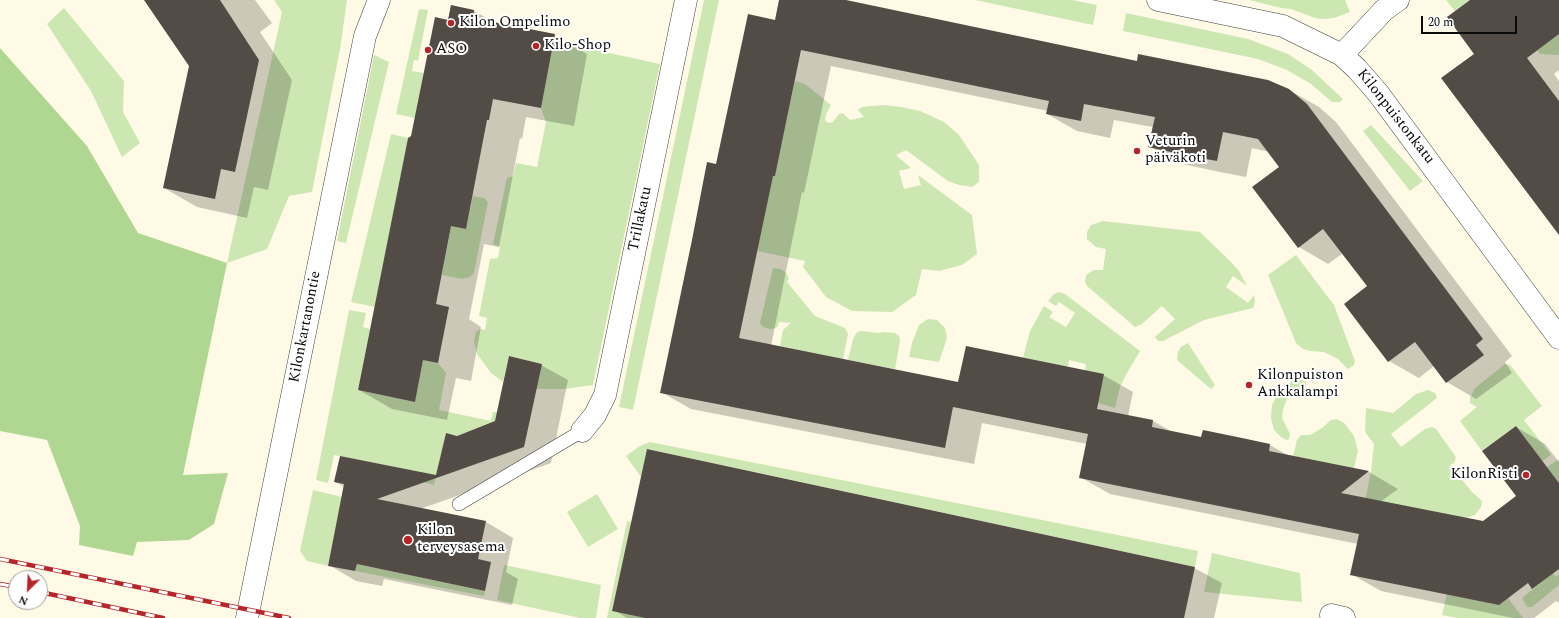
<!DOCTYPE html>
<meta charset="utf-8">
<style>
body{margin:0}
#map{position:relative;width:1559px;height:618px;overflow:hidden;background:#fffae6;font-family:Spectral,serif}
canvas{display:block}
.north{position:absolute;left:8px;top:570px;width:40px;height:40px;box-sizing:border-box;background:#fff;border:1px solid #9d9d9d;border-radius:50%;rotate:204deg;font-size:11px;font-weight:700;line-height:16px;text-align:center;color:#090909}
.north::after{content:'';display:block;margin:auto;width:14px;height:18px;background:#b5262b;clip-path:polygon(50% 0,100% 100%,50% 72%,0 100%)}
.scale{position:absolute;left:1421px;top:16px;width:96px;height:18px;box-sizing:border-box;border:2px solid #090909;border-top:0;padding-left:5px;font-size:12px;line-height:14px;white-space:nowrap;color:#090909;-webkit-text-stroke:3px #fff;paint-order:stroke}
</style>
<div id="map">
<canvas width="1559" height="618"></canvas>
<div class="north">N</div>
<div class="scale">20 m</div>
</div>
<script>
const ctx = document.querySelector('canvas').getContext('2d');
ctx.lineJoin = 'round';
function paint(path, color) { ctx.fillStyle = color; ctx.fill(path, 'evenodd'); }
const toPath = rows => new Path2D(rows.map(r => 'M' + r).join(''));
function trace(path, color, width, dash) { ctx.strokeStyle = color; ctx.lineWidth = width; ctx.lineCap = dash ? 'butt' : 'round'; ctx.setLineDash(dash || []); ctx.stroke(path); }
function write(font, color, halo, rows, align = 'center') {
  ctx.font = font + ' Spectral,serif'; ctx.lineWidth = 4; ctx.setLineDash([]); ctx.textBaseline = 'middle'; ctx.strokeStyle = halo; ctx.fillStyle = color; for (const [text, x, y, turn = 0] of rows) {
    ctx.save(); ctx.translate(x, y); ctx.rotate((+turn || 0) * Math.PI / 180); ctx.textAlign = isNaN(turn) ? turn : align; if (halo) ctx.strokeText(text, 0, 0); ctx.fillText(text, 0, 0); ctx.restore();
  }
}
paint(toPath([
 [274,0,347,0,340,49,312,192,289,196,267,249,227,263,282,12],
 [704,0,719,0,633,410,619,407],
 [975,0,1072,0,1097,5,1093,25],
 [1249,0,1345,0,1350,12,1334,18,1324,19,1315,18,1291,9,1281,8],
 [1446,0,1470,0,1455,11],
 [64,8,124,81,123,112,140,143,122,157,91,91,47,24],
 [419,9,428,10,418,61,414,60,412,71,424,73,415,118,396,114],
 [1126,13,1248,39,1288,54,1312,70,1343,99,1340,102,1332,102,1311,84,1287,70,1258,59,1123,31],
 [1559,34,1559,55,1540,54,1537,50],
 [554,41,660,64,593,385,564,389,536,389,542,364,509,356,503,382,491,373,477,354,474,341,476,332,480,329,485,330,487,318,479,316,490,259,498,258,500,247,493,244,507,178,513,176,516,163,537,167,546,122,541,108],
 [374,55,389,62,346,243,337,241],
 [795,81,805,84,831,105,826,114,825,120,828,123,833,122,839,114,843,113,850,120,864,117,858,110,862,107,885,105,901,107,920,111,944,122,959,135,979,165,979,182,972,187,959,185,948,181,906,150,896,155,911,168,899,171,904,189,921,185,918,175,972,215,977,254,962,265,939,271,922,269,916,295,892,312,852,311,826,297,803,267,805,261,757,251,766,207,761,174,775,176],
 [1371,125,1423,181,1410,191,1363,131],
 [391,134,408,138,375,307,351,302],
 [473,196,484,198,488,202,474,273,470,277,462,279,442,275,451,226,466,229],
 [1103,221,1200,232,1230,261,1239,271,1247,286,1233,276,1226,287,1248,303,1254,295,1255,302,1253,308,1204,320,1163,341,1158,341,1155,337,1175,319,1162,306,1142,324,1135,327,1087,286,1085,282,1086,275,1094,270,1103,270,1106,249,1096,247,1087,239,1087,232,1091,225],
 [1296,255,1334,305,1355,361,1354,365,1348,369,1338,359,1324,352,1310,351,1303,349,1296,343,1268,275],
 [773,268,781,269,786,273,789,278,787,282,815,316,845,328,848,334,843,359,789,360,791,348,780,346,783,330,791,323,779,322,778,326,776,328,770,329,763,327,760,323],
 [1059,292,1065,294,1140,351,1127,373,1120,387,1115,408,1098,403,1085,371,1086,364,1069,360,1068,367,1023,358,1030,331,1044,306,1053,312,1049,317,1066,327,1075,313,1059,302,1056,306,1048,301,1054,294],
 [349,310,366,313,363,327,370,329,358,390,415,402,423,360,438,363,446,373,439,410,491,421,493,412,501,412,500,419,457,436,446,433,434,485,419,481,421,472,334,455,328,483,316,480],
 [928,319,937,320,945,328,947,338,939,362,909,357,912,343,919,325],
 [862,331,878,333,884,332,895,333,899,336,900,341,895,369,848,360,853,339,857,332],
 [1188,343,1215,385,1211,389,1177,360,1178,352,1181,347],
 [1505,364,1510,365,1542,406,1524,420,1551,455,1542,461,1516,426,1482,451,1460,421,1477,407,1470,403,1470,398,1475,388],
 [1302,379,1306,382,1306,387,1304,390,1294,393,1287,399,1283,409,1282,418,1290,434,1289,439,1287,440,1282,438,1274,430,1271,418,1272,405,1278,393,1284,386,1294,380],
 [1428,390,1435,393,1437,398,1391,434,1401,447,1425,429,1432,427,1436,429,1456,457,1454,463,1450,465,1472,492,1482,501,1481,507,1475,515,1466,518,1362,515,1371,472,1374,444,1365,432,1366,408,1393,413,1416,394],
 [1337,419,1344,423,1354,436,1358,451,1354,468,1293,456,1297,440,1301,435,1310,435,1322,428,1331,420],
 [650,442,1198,551,1195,567,648,449,641,477,626,456,640,446],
 [1559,459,1559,483,1547,467],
 [313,490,342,497,328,566,307,561,300,551],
 [597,494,618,529,588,547,567,512],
 [627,521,632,522,612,611,645,618,607,618],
 [1212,553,1300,573,1302,602,1204,592],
 [357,564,485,591,484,596,355,571],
 [504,565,601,585,596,618,580,618,497,600],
 [1553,573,1556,577,1559,574,1559,585,1532,607,1527,607,1522,598],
 [1447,594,1499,605,1508,598,1523,618,1457,618,1442,615]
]), '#cde7b2');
paint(toPath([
 [0,48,87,146,138,233,227,263,183,475,228,473,214,524,189,540,137,542,133,556,79,545,80,526,47,440,0,431]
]), '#b0d792');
paint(toPath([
 [145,0,255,0,272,23,260,32,292,80,268,190,254,187,247,218,197,207,164,188,190,66],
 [780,0,841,0,1138,62,1289,90,1319,107,1336,122,1512,356,1505,362,1512,373,1476,399,1447,382,1434,366,1419,378,1389,361,1345,304,1368,287,1343,253,1328,264,1299,247,1281,167,1269,152,1252,148,1246,177,1220,172,1178,163,1149,146,1153,127,1114,120,1110,138,1077,131,1047,114,1048,111,831,66,804,193,802,192,771,346,959,383,1103,375,1133,392,1128,416,1153,421,1174,433,1202,438,1270,445,1289,456,1369,472,1398,489,1380,502,1483,523,1517,496,1516,427,1545,444,1559,462,1559,603,1556,601,1534,618,1513,618,1381,591,1351,574,1358,544,1110,494,1080,477,1087,444,982,423,974,464,691,409,661,392,717,165,776,21],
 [1472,0,1559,0,1559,70,1554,74,1559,81,1559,233,1475,54],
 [451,6,474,11,497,24,554,35,587,54,574,126,526,117,522,139,520,138,499,247,484,244,469,319,481,327,471,381,456,378,447,420,392,409,359,390,412,136,448,21],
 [541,365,568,380,551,463,420,509,486,522,513,538,506,572,518,579,512,605,384,579,382,586,356,581,329,565,345,487,335,482,436,476,457,437,496,422],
 [1194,568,1222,583,1214,618,627,618,614,610]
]), '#0003');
paint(toPath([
 [144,0,220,0,259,60,235,172,221,169,215,199,163,188,189,66],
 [779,0,846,0,1137,61,1138,54,1268,80,1289,89,1307,104,1483,339,1476,345,1484,355,1446,383,1415,342,1388,362,1344,304,1367,286,1323,229,1298,248,1252,187,1279,167,1258,139,1223,132,1217,161,1189,156,1148,147,1155,117,1084,104,1081,121,1046,114,1049,101,801,50,775,176,773,176,739,338,958,382,966,346,1104,374,1097,409,1153,420,1152,427,1201,437,1203,430,1242,438,1270,444,1269,451,1369,471,1341,493,1483,521,1516,496,1482,451,1516,426,1559,483,1559,569,1532,589,1528,583,1499,605,1350,575,1359,534,1079,478,1088,434,953,407,945,448,660,393,692,240,707,162,716,164,748,14,775,20],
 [1470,0,1559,0,1559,34,1527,58,1559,101,1559,235,1441,78,1474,54,1447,17],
 [451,5,474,10,473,18,555,34,541,108,493,99,489,120,487,120,466,229,451,226,436,304,449,307,438,363,423,360,415,402,358,390,408,138,411,136,435,17,448,20],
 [509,356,542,364,524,447,377,499,486,521,478,559,491,562,485,591,357,564,355,571,328,566,344,484,334,482,340,456,436,475,446,433,457,436,495,421],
 [647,449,1195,567,1184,618,645,618,612,611]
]), '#524b46');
const service = toPath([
 [459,504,582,431]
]);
const minor = toPath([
 [1342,55,1384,10,1398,0],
 [582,431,595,415,605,395,686,0],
 [1331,615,1344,618]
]);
const tertiary = toPath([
 [1158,0,1283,26,1342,55,1357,69,1378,93,1559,338],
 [247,618,365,36,379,0]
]);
trace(service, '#3c3c3c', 14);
trace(minor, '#3c3c3c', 23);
trace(tertiary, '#3c3c3c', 23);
trace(service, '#fff', 13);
trace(minor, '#fff', 22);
trace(tertiary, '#fff', 22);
const rail = toPath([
 [0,559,289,618],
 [0,584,16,587],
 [40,592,163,618]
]);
trace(rail, '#b5262b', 4.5);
trace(rail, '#fff', 3, [9]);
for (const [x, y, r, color] of [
 [451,23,4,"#b5262b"],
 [536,46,4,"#b5262b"],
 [428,50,4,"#b5262b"],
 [1137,151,4,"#b5262b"],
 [1249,385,4,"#b5262b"],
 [1526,475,4,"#b5262b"],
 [408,540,5,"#b5262b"]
]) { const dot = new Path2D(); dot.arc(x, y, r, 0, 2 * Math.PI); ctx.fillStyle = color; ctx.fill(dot); trace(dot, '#fff', 1.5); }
write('15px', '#090909', '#fff', [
 ["Kilon Ompelimo",459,23],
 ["Kilo-Shop",544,46],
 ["ASO",436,50],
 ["Veturin",1145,142],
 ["päiväkoti",1145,159],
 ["Kilonpuiston",1257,376],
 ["Ankkalampi",1257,393],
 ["KilonRisti",1518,475,"right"],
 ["Kilon",417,531],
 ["terveysasema",417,548]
], 'left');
write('15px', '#090909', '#fff', [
 ["Kilonpuistonkatu",1395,117,52],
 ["Trillakatu",641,219,-78],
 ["Kilonkartanontie",306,327,-79]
]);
</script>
